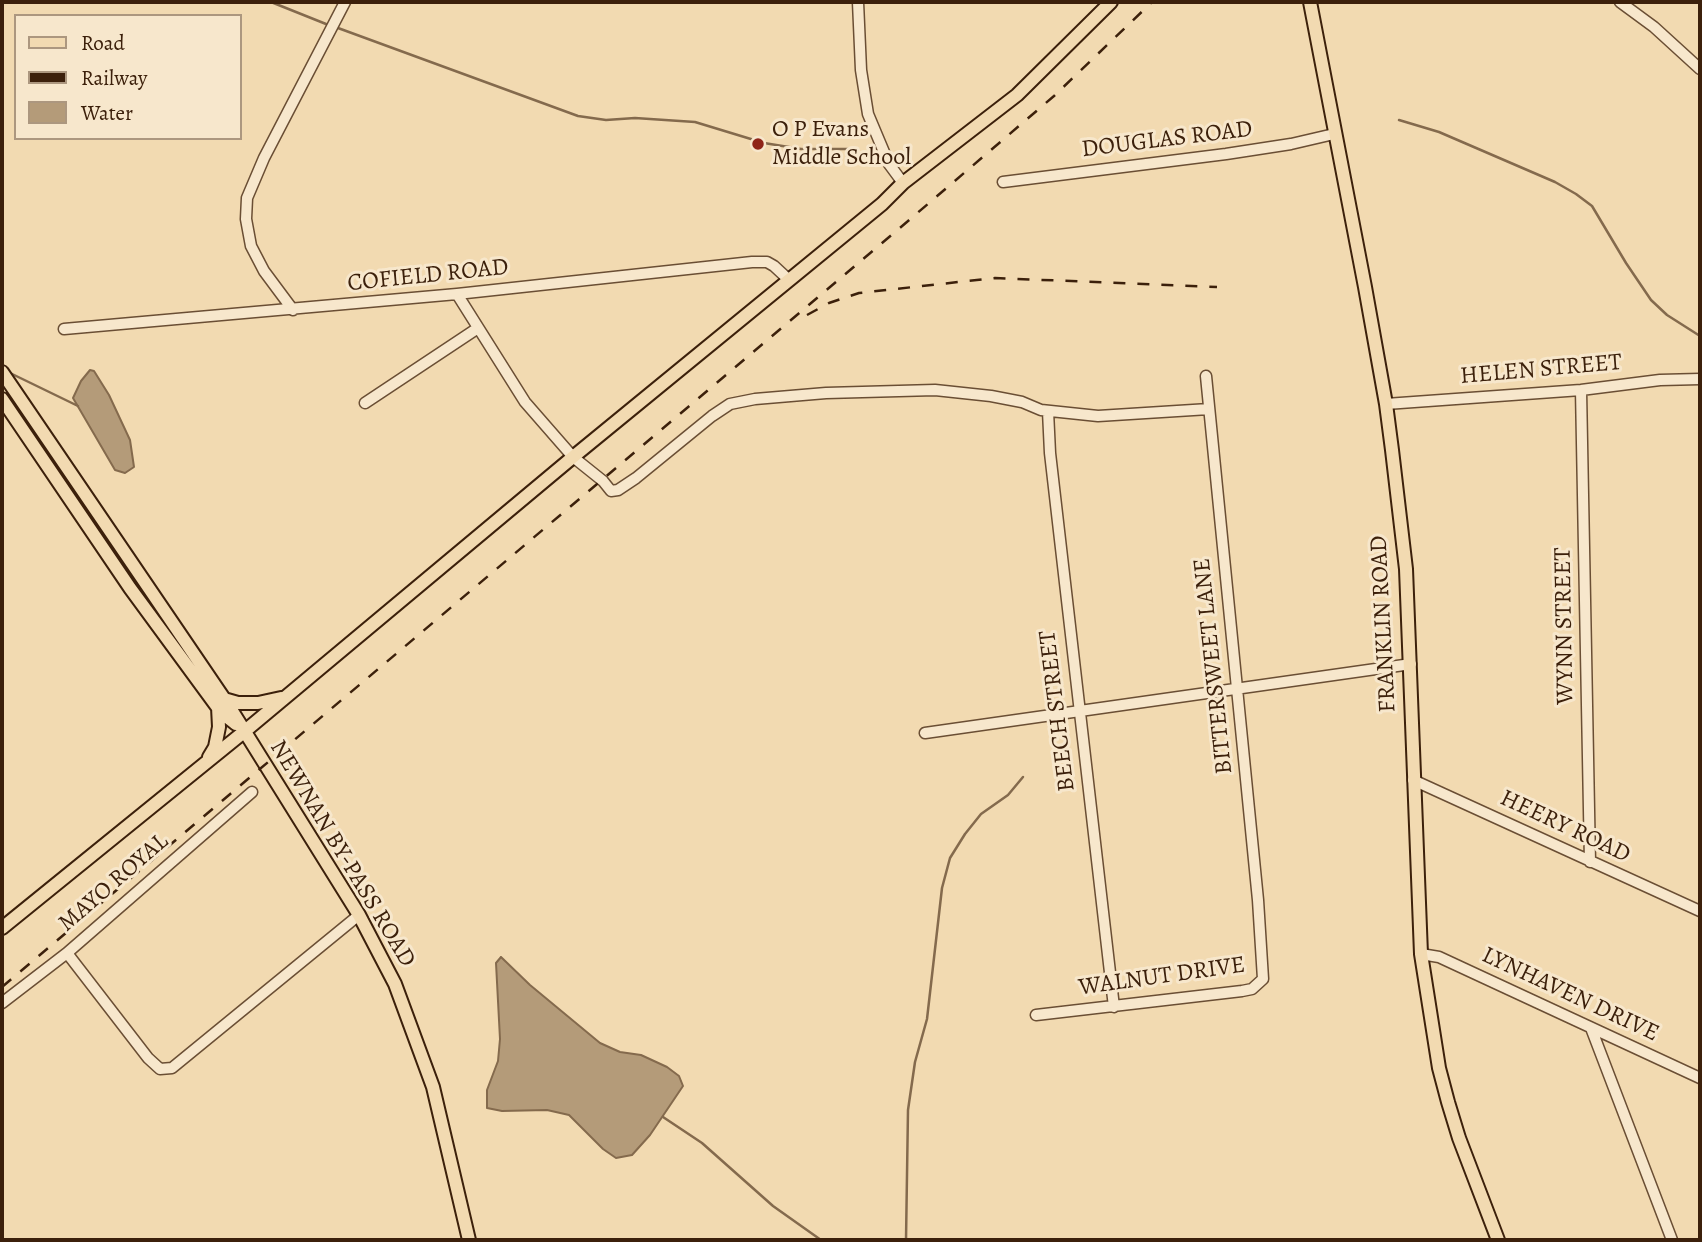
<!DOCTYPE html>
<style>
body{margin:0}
#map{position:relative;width:1702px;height:1242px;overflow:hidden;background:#f2dab1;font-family:Alegreya,serif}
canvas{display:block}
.frame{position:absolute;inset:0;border:4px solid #3c200b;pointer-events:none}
.legend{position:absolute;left:14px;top:14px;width:228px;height:126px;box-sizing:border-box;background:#f7e7cc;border:2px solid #ac977f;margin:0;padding:9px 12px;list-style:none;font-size:21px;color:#3c200b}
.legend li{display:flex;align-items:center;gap:14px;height:35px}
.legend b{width:35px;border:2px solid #ac977f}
</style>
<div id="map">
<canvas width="1702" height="1242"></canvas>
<div class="frame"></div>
<ul class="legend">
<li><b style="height:9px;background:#f2dab1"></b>Road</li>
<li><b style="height:9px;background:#3c200b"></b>Railway</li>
<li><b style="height:19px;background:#b49b79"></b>Water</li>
</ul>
</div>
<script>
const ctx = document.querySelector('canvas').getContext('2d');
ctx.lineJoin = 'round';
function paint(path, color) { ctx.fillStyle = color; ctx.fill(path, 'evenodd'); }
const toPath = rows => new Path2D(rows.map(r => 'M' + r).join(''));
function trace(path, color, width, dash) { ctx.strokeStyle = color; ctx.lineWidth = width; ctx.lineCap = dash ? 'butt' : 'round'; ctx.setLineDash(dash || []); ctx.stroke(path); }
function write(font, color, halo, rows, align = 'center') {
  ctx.font = font + ' Alegreya,serif'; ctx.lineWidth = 6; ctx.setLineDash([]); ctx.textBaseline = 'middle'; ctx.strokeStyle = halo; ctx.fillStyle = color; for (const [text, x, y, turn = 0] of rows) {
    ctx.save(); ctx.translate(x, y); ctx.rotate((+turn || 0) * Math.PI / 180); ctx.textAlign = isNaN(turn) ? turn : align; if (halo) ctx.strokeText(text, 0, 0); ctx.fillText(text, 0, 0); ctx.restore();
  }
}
const water = toPath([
 [90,370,94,371,109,395,130,440,134,467,125,473,115,470,73,398,81,381,90,370],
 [501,957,530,985,600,1043,620,1052,641,1055,667,1067,679,1076,683,1086,650,1135,632,1155,616,1158,603,1149,569,1115,547,1110,502,1111,487,1108,487,1090,498,1061,500,1039,496,963,501,957]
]);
paint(water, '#b49b79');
trace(water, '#846a4d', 2);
trace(toPath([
 [271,2,326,24],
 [338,28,578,116,606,120,635,118,695,122,764,143,801,149,858,149],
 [1399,120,1439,132,1555,182,1576,194,1592,206,1626,263,1651,300,1667,315,1700,336],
 [8,372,78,406],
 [663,1117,702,1143,773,1206,821,1240],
 [906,1240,908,1110,915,1062,927,1019,942,888,950,858,965,834,981,814,1008,795,1023,777]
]), '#846a4d', 2.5);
const minor = toPath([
 [858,2,861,70,868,114,889,164,903,183],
 [1620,2,1654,27,1700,69],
 [1003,182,1226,154,1291,144,1334,134],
 [457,294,525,402,573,457,603,481,611,491,618,490,636,478,712,416,730,404,755,399,826,393,935,390,991,396,1022,402,1041,410,1098,416,1209,409],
 [293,310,264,271,251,246,246,219,247,198,264,158,345,2],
 [64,329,457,294,752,262,767,262,774,266,788,279],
 [1581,390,1590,862],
 [365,403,478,328],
 [1386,404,1581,390,1660,380,1700,379],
 [1048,411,1050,453,1114,1007],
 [925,733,1411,664],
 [1413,780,1700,911],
 [67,953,148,1058,160,1069,172,1068,359,915],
 [1421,954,1439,957,1700,1078],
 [2,1003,67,953,252,792],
 [1036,1015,1242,991,1252,989,1263,979,1258,900,1206,376],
 [1591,1028,1672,1240]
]);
const major = toPath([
 [1310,2,1365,287,1386,404,1392,450,1406,569,1421,954,1439,1068,1448,1102,1459,1138,1498,1240],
 [2,372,227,703,359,915,395,984,433,1087,469,1240],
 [2,399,130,588,221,712,236,724],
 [224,699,238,703,258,703,281,698],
 [209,757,215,747,219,727,218,707],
 [2,928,245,731,573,457,882,204,903,183,1017,95,1111,2]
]);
trace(minor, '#6a4e34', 13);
trace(major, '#3c200b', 16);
trace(minor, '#f7e7cc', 10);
trace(major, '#f2dab1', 12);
trace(toPath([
 [807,315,829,303,859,293,995,278,1217,287],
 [2,987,901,227,1054,96,1152,2]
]), '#3c200b', 2.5, [12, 12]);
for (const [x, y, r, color] of [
 [758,144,7,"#8f2418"]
]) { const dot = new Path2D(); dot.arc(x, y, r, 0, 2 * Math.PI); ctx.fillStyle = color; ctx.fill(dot); trace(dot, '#f7e7cc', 2.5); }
write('24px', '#3c200b', '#f7e7cc', [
 ["O P Evans",772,130],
 ["Middle School",772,158]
], 'left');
write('24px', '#3c200b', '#f7e7cc', [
 ["DOUGLAS ROAD",1167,140,-7],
 ["COFIELD ROAD",428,276,-6],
 ["HELEN STREET",1541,370,-5],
 ["FRANKLIN ROAD",1384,624,-93],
 ["WYNN STREET",1565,626,-91],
 ["BITTERSWEET LANE",1214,666,-96],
 ["BEECH STREET",1058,711,-97],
 ["HEERY ROAD",1565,827,25],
 ["NEWNAN BY-PASS ROAD",342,854,59],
 ["MAYO ROYAL",114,883,-41],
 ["WALNUT DRIVE",1162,977,-8],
 ["LYNHAVEN DRIVE",1570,995,25]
]);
</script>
